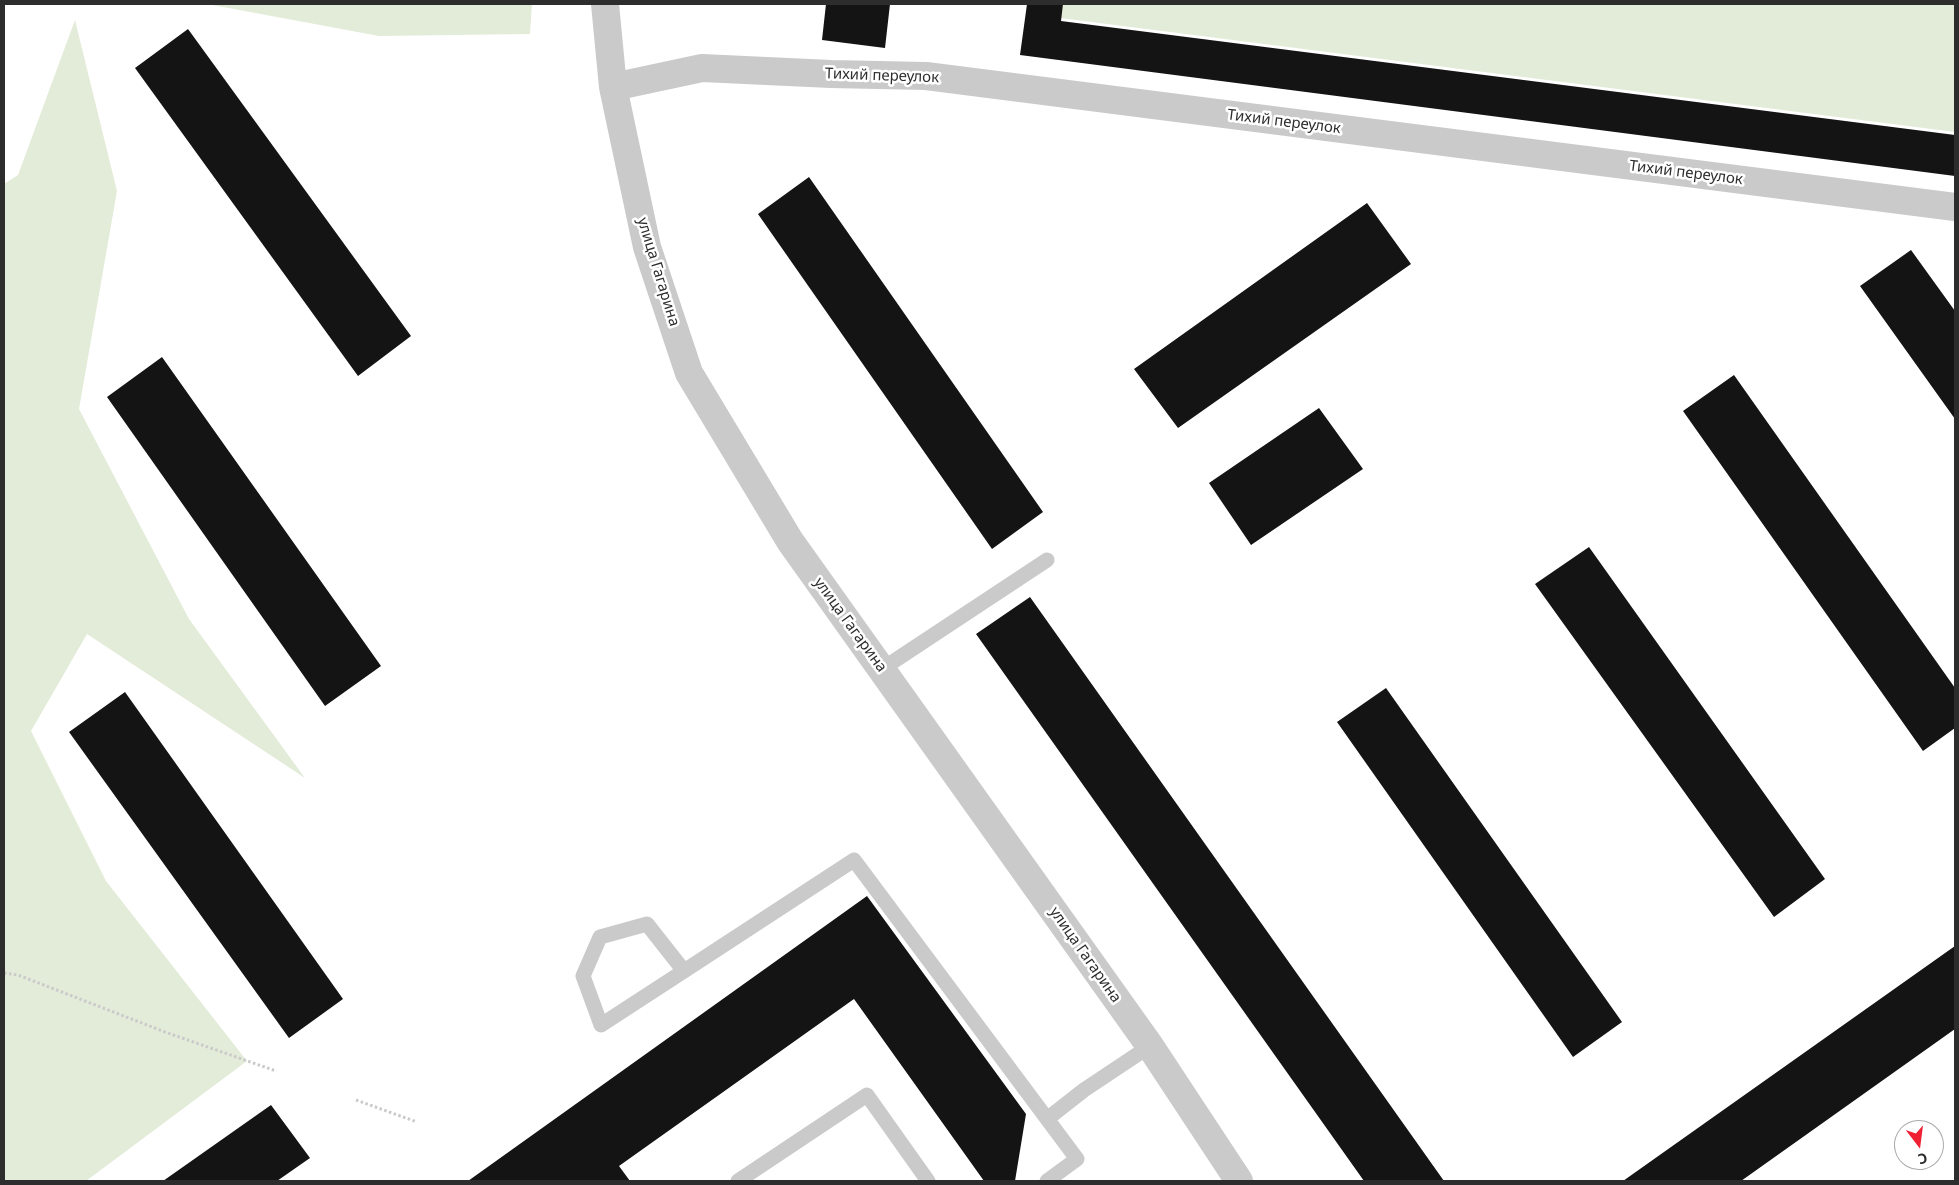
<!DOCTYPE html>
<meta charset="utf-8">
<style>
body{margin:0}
#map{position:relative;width:1959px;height:1185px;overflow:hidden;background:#fff;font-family:"Noto Sans",sans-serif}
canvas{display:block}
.frame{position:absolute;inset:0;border:5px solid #2d2d2d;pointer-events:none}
.north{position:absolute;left:1894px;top:1120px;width:50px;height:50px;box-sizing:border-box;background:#fff;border:1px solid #ababab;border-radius:50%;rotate:165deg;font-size:14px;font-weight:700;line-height:20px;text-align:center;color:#2d2d2d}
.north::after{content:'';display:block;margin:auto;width:18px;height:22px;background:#f12134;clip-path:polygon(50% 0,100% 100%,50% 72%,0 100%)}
</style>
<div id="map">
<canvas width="1959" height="1185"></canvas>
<div class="frame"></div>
<div class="north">С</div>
</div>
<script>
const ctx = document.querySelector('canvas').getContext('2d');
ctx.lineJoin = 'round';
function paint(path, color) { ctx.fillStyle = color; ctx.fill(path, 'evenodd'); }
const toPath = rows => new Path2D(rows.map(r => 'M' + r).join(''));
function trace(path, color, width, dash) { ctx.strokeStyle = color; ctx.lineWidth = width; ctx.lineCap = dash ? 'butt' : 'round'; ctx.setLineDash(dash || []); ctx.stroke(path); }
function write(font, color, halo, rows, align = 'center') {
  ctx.font = font + ' "Noto Sans",sans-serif'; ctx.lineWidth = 5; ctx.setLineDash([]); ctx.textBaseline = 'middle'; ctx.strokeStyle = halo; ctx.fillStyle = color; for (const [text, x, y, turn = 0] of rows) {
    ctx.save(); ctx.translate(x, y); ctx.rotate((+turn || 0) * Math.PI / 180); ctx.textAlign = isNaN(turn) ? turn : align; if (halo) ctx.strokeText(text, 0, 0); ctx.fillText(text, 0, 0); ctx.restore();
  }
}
paint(toPath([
 [207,4,532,4,530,34,379,36],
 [1062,4,1955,4,1955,132,1060,18],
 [75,20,117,191,79,409,189,619,305,778,87,634,31,731,106,881,247,1061,86,1181,4,1181,4,184,18,175]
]), '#e3ecd9');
paint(toPath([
 [826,4,890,4,885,48,822,40],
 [1027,4,1063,4,1061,21,1955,135,1955,176,1020,55],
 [188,29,411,336,358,376,135,68],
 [809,177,1043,512,992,549,758,214],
 [1367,203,1411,264,1178,428,1134,369],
 [1911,250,1955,311,1955,419,1860,286],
 [162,357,381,666,325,706,107,397],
 [1734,375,1955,688,1955,728,1923,751,1683,411],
 [1319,408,1363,469,1251,545,1209,483],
 [1589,547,1825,879,1774,917,1535,584],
 [1030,597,1444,1181,1364,1181,976,634],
 [1386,688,1622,1022,1573,1057,1337,722],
 [125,692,343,999,289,1038,69,732],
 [867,896,1026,1114,1015,1181,984,1181,854,999,619,1166,630,1181,468,1181],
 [1955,946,1955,1029,1741,1181,1623,1181],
 [271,1105,310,1158,277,1181,163,1181]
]), '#141414');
trace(toPath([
 [4,973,18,975,165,1032,276,1071],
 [356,1100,417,1122]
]), '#cacaca', 3, [2.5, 2.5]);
trace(toPath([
 [882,669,1047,560],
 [684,971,647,924,600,937,583,976,601,1025,684,971,854,860,1077,1159,1047,1181],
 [1047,1119,1084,1090,1150,1046],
 [738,1181,867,1095,928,1181]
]), '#cacaca', 15);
trace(toPath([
 [605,4,613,87,647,247,689,373,790,541,1150,1046,1239,1181],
 [613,87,702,68,831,74,926,76,1955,207]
]), '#cacaca', 28);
write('15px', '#2d2d2d', '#fff', [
 ["Тихий переулок",882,76,2],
 ["Тихий переулок",1284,122,7],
 ["Тихий переулок",1686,173,7],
 ["улица Гагарина",658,272,73],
 ["улица Гагарина",850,625,54],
 ["улица Гагарина",1085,955,55]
]);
</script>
